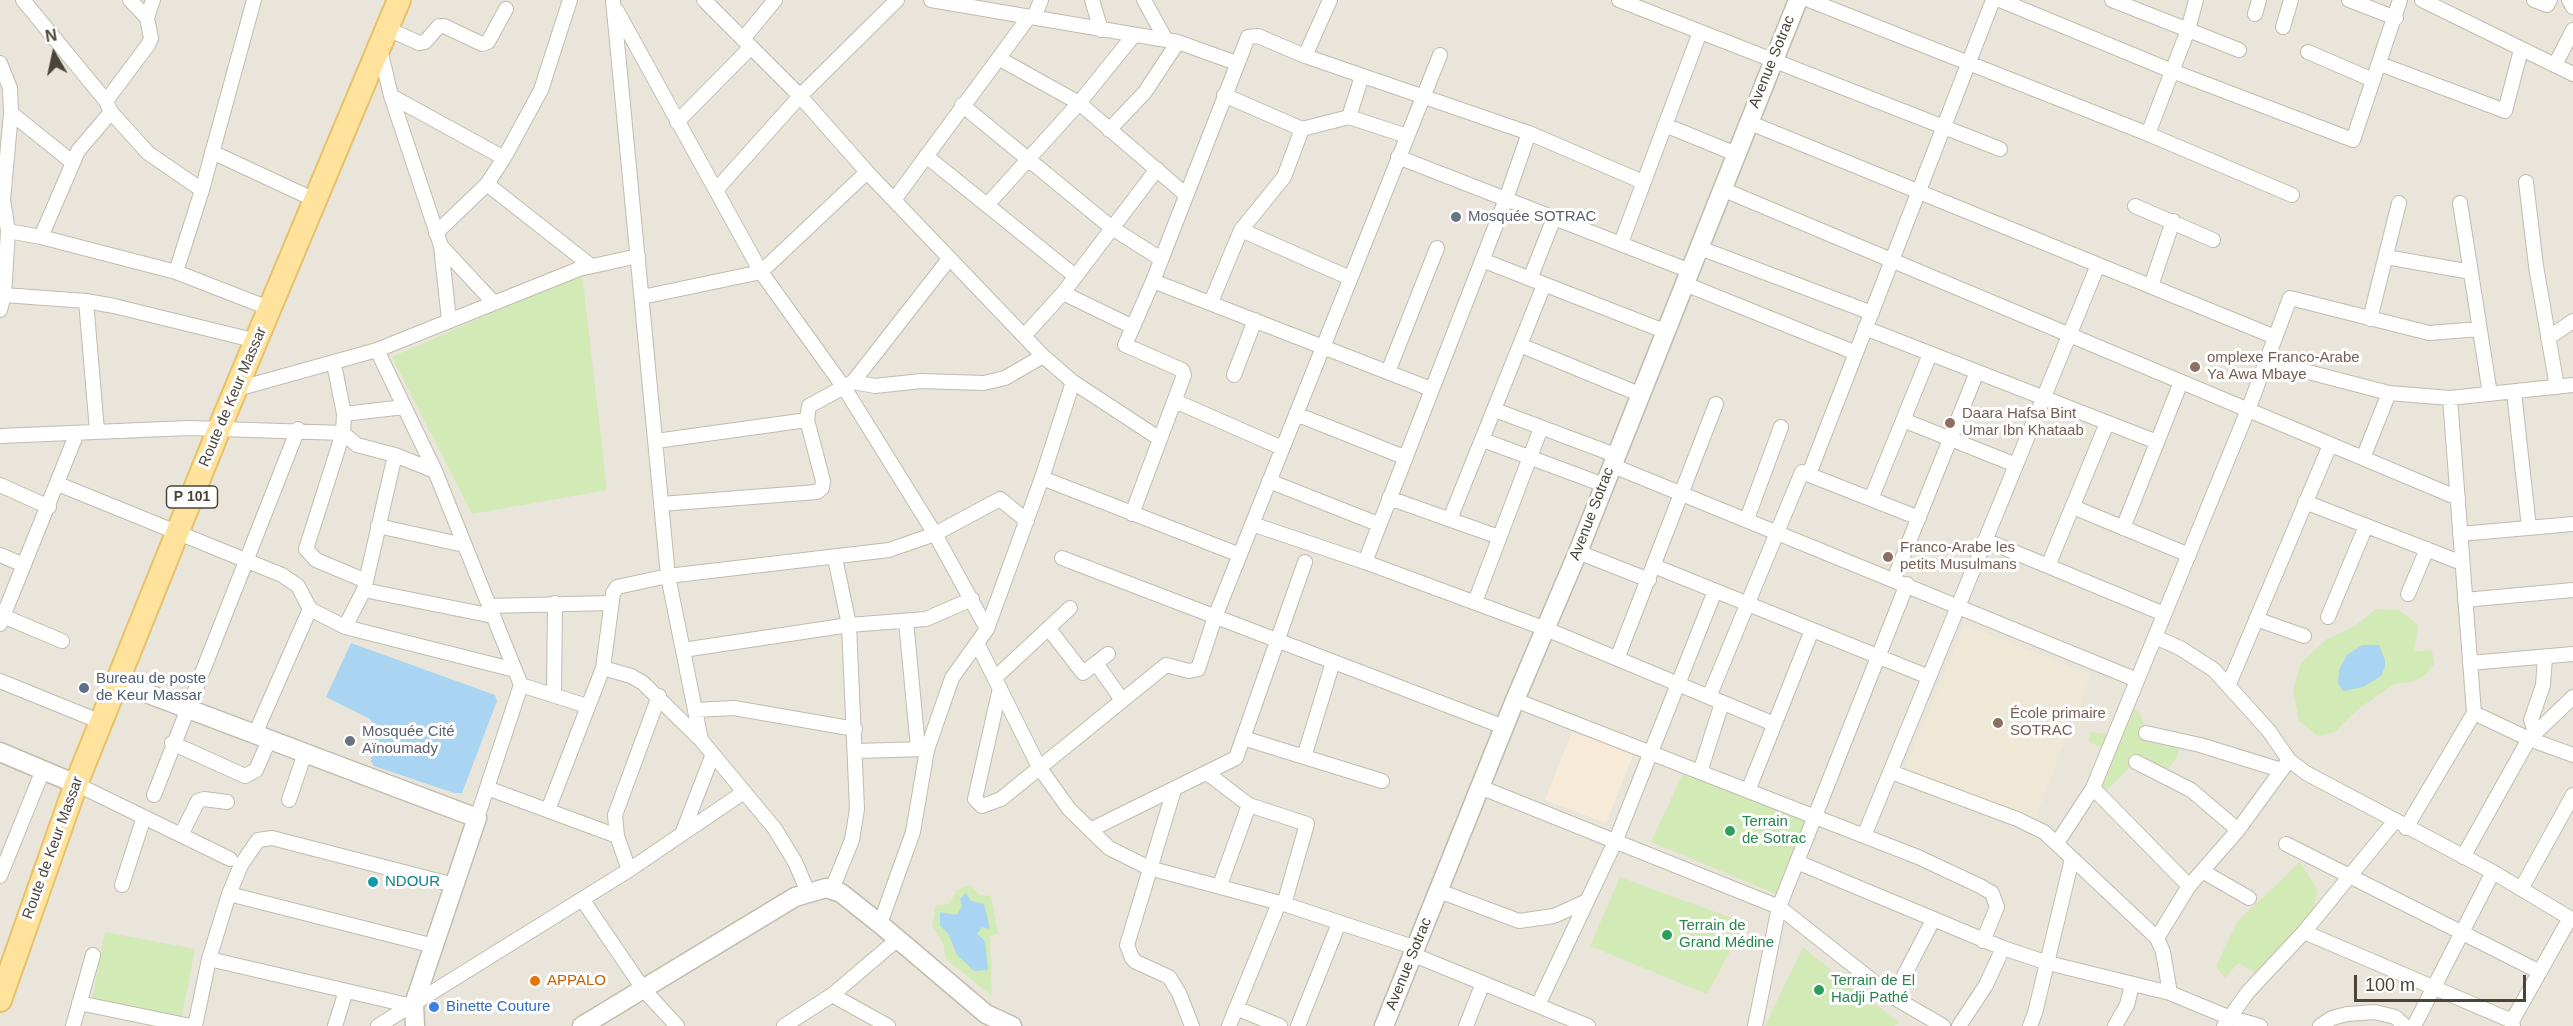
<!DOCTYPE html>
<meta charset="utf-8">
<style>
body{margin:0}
#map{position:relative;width:2573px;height:1026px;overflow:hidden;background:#f6f3ec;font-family:Arial,sans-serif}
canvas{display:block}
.north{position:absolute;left:24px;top:24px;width:60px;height:60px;-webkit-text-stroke:4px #fff;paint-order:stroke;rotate:351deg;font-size:16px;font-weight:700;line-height:24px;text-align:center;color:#4b4439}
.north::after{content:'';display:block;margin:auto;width:21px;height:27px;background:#4b4439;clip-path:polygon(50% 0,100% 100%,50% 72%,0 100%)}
.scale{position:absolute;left:2354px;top:975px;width:172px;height:27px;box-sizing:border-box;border:3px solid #4b4439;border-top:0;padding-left:8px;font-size:18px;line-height:21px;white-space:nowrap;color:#4b4439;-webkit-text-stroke:4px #fff;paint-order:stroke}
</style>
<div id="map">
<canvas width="2573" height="1026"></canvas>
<div class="north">N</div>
<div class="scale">100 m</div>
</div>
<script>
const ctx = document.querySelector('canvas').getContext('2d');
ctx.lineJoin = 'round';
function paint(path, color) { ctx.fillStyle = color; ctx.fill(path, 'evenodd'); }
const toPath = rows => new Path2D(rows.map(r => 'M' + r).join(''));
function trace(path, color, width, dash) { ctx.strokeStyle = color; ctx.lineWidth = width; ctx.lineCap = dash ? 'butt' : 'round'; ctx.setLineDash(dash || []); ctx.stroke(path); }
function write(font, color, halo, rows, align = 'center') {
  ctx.font = font + ' Arial,sans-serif'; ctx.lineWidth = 6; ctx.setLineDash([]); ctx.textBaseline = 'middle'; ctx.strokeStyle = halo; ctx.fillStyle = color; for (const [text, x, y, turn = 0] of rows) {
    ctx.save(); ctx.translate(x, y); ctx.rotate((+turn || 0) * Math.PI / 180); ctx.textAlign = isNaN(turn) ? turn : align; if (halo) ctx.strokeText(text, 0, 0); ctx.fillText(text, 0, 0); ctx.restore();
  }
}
paint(toPath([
 [0,0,2573,0,2573,1026,0,1026]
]), '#eae5da');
paint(toPath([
 [1572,732,1633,755,1606,823,1545,800]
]), '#f7ead8');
paint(toPath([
 [1964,624,2091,675,2035,819,1904,771]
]), '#efe8d6');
paint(toPath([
 [582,273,607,490,472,514,392,357],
 [2376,609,2399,610,2418,625,2414,652,2432,650,2434,664,2425,675,2413,682,2394,684,2357,710,2335,732,2318,736,2299,721,2293,690,2301,663,2327,639,2356,625],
 [2124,707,2134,708,2140,714,2146,728,2181,737,2177,757,2158,782,2131,766,2106,791,2094,780,2107,750,2089,742,2090,732,2109,734],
 [1686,767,1809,821,1779,895,1651,842],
 [2300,862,2318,891,2306,938,2266,979,2238,963,2225,978,2216,966,2237,922],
 [1620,877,1745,923,1707,994,1590,946],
 [970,884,979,895,991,896,998,934,990,936,992,996,946,959,943,943,932,925,936,905,949,904,957,890],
 [105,932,195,949,181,1021,91,1004],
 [1803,947,1816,958,1898,1022,1895,1026,1765,1026]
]), '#d2eab5');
paint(toPath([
 [351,643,495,695,497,701,462,793,454,793,374,766,371,761,377,729,370,719,326,697],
 [2362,645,2379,645,2385,660,2385,667,2381,676,2363,687,2343,691,2338,683,2339,670,2347,655],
 [966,893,971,901,984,904,990,929,982,927,977,934,985,941,988,970,974,971,957,955,948,933,940,926,940,912,957,915,962,906,960,899]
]), '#a9d4f2');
const minor = toPath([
 [23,0,106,101,111,112,148,153,202,190],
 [130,0,147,18,153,0],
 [613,0,668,576,701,740],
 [704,0,800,96,867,172,1043,356,1073,382,1160,439],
 [931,0,1178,42,1236,63],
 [1092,0,1101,30],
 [1144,0,1166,40],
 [1619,0,2000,149],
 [1809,0,2148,134,2292,195],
 [2000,0,2172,71,2353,140,2400,0],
 [2112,0,2239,50],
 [2349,0,2396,18],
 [2422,0,2573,74],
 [2534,0,2547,5,2550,0],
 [2569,0,2573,7],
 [617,11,761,272,845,389,935,534,987,629],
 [2255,14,2259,0],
 [1034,17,1041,0],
 [2283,27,2291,0],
 [388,29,419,43,425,42,439,26,444,26,482,44,488,42,506,9],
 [743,39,775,0],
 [380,49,391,96,441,246,449,320],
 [2308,52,2373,80],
 [1305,56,1330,0],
 [1000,59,1079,103,1185,194],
 [0,63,10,88,11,113,3,200,8,231,4,295,0,310],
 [2380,64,2505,111,2521,50],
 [2555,65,2573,30],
 [1362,76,1349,117,1407,136],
 [1224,95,1302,129,1349,117],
 [391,96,504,158],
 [106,101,148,45,151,38,147,18],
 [962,105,1112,228,1161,259],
 [11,113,72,162],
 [677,122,751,47],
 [1748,122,2275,337],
 [1665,125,1736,154],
 [1109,130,1145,92,1178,42],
 [2148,134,2188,30,2196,0],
 [212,152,315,200],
 [926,156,1075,276],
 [1398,157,1690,271],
 [2526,182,2536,266,2557,387],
 [487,184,590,265],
 [1722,189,2458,498],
 [716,190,800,96,897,0],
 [894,200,1029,17],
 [2460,203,2490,394],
 [987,205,1079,103,1134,35],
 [2135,206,2213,240],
 [1241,230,1350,278],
 [8,231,41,237,176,272,271,309],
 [436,233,487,184,504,158,541,90,570,0],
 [41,237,78,151,111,112],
 [1621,243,1700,32],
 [441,246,494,303],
 [1700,248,1872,313],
 [2386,257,2471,272],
 [1482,260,1664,331],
 [176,272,202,190,254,0],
 [1530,279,1554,218],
 [1153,281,1431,389],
 [1685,284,1856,353],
 [2151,286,2173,221],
 [1063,293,1133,327],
 [4,295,86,301,114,306,257,341],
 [642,297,761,272,867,172],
 [86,301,97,431],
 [1211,302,1241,230,1284,177,1302,129],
 [2370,319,2399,203],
 [1865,328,2157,442],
 [1024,336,1063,293,1157,169],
 [2548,338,2573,321],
 [1520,345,1639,394],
 [377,350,435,471,521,685,477,818],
 [2266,361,2389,393,2450,398,2573,385],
 [334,364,344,414],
 [1388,372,1437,248],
 [1234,375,1255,320],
 [853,382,875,386,921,381,984,383,1005,378,1043,356],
 [237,389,377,350,579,269,638,256],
 [2514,392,2529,528],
 [1175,401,1282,448],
 [1495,410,1615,455],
 [1296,414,1404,457],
 [1903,420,2016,465],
 [0,436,189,428,343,433,357,445,395,455,435,471],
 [1483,440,1604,485],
 [656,441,807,420],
 [2363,458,2389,393],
 [1611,465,2137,680],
 [1809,474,1993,0],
 [1042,478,1240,555],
 [1269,481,1378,524],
 [58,484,282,575,298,586,310,609,345,627,515,670],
 [0,485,49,507],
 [1389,498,1499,537],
 [1871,499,1930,354],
 [2305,502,2462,563],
 [661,504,817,492,822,488,823,481,807,420,809,406,853,382,949,259],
 [2073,507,2189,555],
 [1132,514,1184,375,1182,370,1125,345,1153,281,1248,37,1258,36,1305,56,1529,133,1643,182],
 [1450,519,1544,285],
 [1747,519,1781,427],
 [1252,524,1365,562,1546,629,1774,724],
 [378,526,464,545],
 [2123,528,2181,382],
 [2460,534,2573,524],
 [1985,540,2164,614],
 [1578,552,1649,580],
 [0,555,24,565],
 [1062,558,1504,727],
 [1365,562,1506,199,1529,133],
 [1654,566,1929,677],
 [2048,566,2107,423],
 [1894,579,1977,372],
 [366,581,316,560,306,549,343,433,344,414,404,407],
 [364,590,493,616],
 [2408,594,2427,549],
 [2465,600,2573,590],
 [1475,602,1541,428],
 [489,606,611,603],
 [3,616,62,641],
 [2328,617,2366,526],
 [2256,619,2304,636],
 [906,621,918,748],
 [0,624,77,433],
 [345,627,364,590,395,455],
 [1049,629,1083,673,1108,654],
 [2155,637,2180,648,2214,670,2269,731,2289,760,2306,773,2493,872,2573,920],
 [977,643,1039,767,1069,809,1109,848,1149,868,1284,904,1416,948],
 [683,650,849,625,926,619,972,599],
 [1617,659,1716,404],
 [1096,663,1122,700],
 [2470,663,2573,654],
 [603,668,631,676,643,683,701,740,775,829,795,862,808,892],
 [995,678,1070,608],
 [0,681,101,722],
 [2229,684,2330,445],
 [521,685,587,706],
 [1000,688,975,799,982,806,1001,799,1166,665,1189,671,1198,669,1215,617,1440,55],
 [554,695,555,603],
 [1709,697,1802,472,1919,518],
 [1515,700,1918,857,1980,886,1992,893,1997,907,1983,941],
 [695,710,734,708,855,729],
 [2474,713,2529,739,2573,755],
 [2535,732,2531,720,2543,685,2545,657],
 [2146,733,2200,745,2281,770],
 [255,734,310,609],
 [1243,738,1382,781],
 [172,743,245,776,256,770,269,740],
 [856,751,925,749],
 [1304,757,1333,662],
 [2136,762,2191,790,2238,830],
 [1700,772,1722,703],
 [1891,772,2017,819,2044,832,2157,938,2163,952,2170,993],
 [1207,773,1249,805,1307,824,1284,904],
 [76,784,230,859],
 [1480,787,1779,907,1893,997,1943,1026],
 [487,788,617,836],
 [2093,788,2189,886],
 [1174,790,1127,945,1132,958,1136,962,1169,977,1179,993,1192,1026],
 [1748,791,1812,630],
 [154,795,298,429],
 [289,800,305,753],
 [548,810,603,668,613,593,617,587,668,576,889,550,935,534,1000,499,1027,521],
 [2406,828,2474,713,2450,398],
 [1090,830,1236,758,1305,562],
 [682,834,713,754],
 [181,835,198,801,204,799,227,802],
 [1864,836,2098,265],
 [2057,843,2093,788,2248,410,2290,298,2429,333,2480,329],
 [2286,844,2540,972],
 [2463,857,2529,739,2573,697],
 [1797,862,2003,948,2048,963,2170,993,2228,1017,2260,1026],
 [629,870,617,836,615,815,659,696],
 [2202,871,2249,898],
 [0,876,43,770],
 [122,885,144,817],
 [1220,885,1249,805],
 [832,889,852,840,857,809,849,625,835,558],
 [2521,889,2573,795],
 [1439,891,1519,921,1554,916,1587,901],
 [229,894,434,946],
 [582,899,644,990,677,1026],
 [880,924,913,832,927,750,952,678,987,629,1042,478,1073,382],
 [2304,932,2512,1021],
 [2157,938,2189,886,2238,830,2289,760],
 [1414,955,1588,1026],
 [209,959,412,1006],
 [832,995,888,1026],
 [1893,997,1933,920],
 [79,1003,191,1026],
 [1538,1005,1616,840,1715,591],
 [1236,1008,1280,1026],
 [73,1026,93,955],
 [195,1026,209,959,229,894,241,865,258,840,272,838,454,885],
 [335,1026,346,991],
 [378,1026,629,870,744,792],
 [784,1026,832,995,898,939],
 [1229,1026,1279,903],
 [1298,1026,1339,923],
 [1466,1026,1483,983],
 [1755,1026,1779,907,1907,584],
 [1959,1026,1986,985,2003,948],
 [2030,1026,2035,1013,2072,859],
 [2115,1026,2127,1005,2132,985],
 [2224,1026,2247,993,2304,932,2394,822],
 [2320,1026,2332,1018,2347,1014,2375,1012,2395,1017,2405,1026],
 [2414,1026,2493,872],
 [2513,1026,2512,1021,2570,918]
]);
const tertiary = toPath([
 [117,682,477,818,414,1004,415,1026],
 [0,752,76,784],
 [582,1026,795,897,826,888,841,893,880,924,986,1014,1012,1026],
 [1384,1026,1515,700,1578,552,1798,0]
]);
const primary = toPath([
 [0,1000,76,784,219,429,399,0]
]);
trace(minor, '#c2bbae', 16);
trace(tertiary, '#c2bbae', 21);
trace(primary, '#e6c16a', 26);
trace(minor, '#fff', 14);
trace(tertiary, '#fff', 18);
trace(primary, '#ffe39c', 22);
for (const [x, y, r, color] of [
 [1456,217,6,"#6b7280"],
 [2195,367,6,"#8d6e63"],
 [1950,423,6,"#8d6e63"],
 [1888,557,6,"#8d6e63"],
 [84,688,6,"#5c6f8a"],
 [1998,723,6,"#8d6e63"],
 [350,741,6,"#6b7280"],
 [1730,831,6,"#2e9e5b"],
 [373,882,6,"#0f9aa8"],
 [1667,935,6,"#2e9e5b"],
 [535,981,6,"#e8710a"],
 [1819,990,6,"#2e9e5b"],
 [434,1007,6,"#3f7fe0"]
]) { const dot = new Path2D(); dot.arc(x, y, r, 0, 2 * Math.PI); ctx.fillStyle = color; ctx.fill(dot); trace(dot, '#fff', 2); }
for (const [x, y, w] of [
 [192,497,51]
]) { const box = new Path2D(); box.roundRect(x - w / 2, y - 11, w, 22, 4.5); ctx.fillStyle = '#fff'; ctx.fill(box); trace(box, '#4b4439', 1.5); }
write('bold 14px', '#4b4439', null, [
 ["P 101",192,497]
]);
write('15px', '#4b4439', '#fff', [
 ["Avenue Sotrac",1772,62,-68],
 ["Route de Keur Massar",233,397,-67],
 ["Avenue Sotrac",1592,514,-69],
 ["Route de Keur Massar",53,848,-70],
 ["Avenue Sotrac",1409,964,-68]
]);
write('15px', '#5b616d', '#fff', [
 ["Mosquée SOTRAC",1468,217],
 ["Mosquée Cité",362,732],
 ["Aïnoumady",362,749]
], 'left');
write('15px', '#785e54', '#fff', [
 ["omplexe Franco-Arabe",2207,358],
 ["Ya Awa Mbaye",2207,375],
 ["Daara Hafsa Bint",1962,414],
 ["Umar Ibn Khataab",1962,431],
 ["Franco-Arabe les",1900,548],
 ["petits Musulmans",1900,565],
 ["École primaire",2010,714],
 ["SOTRAC",2010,731]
], 'left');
write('15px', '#4e5e75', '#fff', [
 ["Bureau de poste",96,679],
 ["de Keur Massar",96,696]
], 'left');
write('15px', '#27864d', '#fff', [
 ["Terrain",1742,822],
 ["de Sotrac",1742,839],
 ["Terrain de",1679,926],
 ["Grand Médine",1679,943],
 ["Terrain de El",1831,981],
 ["Hadji Pathé",1831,998]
], 'left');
write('15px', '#0d838f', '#fff', [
 ["NDOUR",385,882]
], 'left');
write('15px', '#c56008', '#fff', [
 ["APPALO",547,981]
], 'left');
write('15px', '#366cbe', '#fff', [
 ["Binette Couture",446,1007]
], 'left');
</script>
